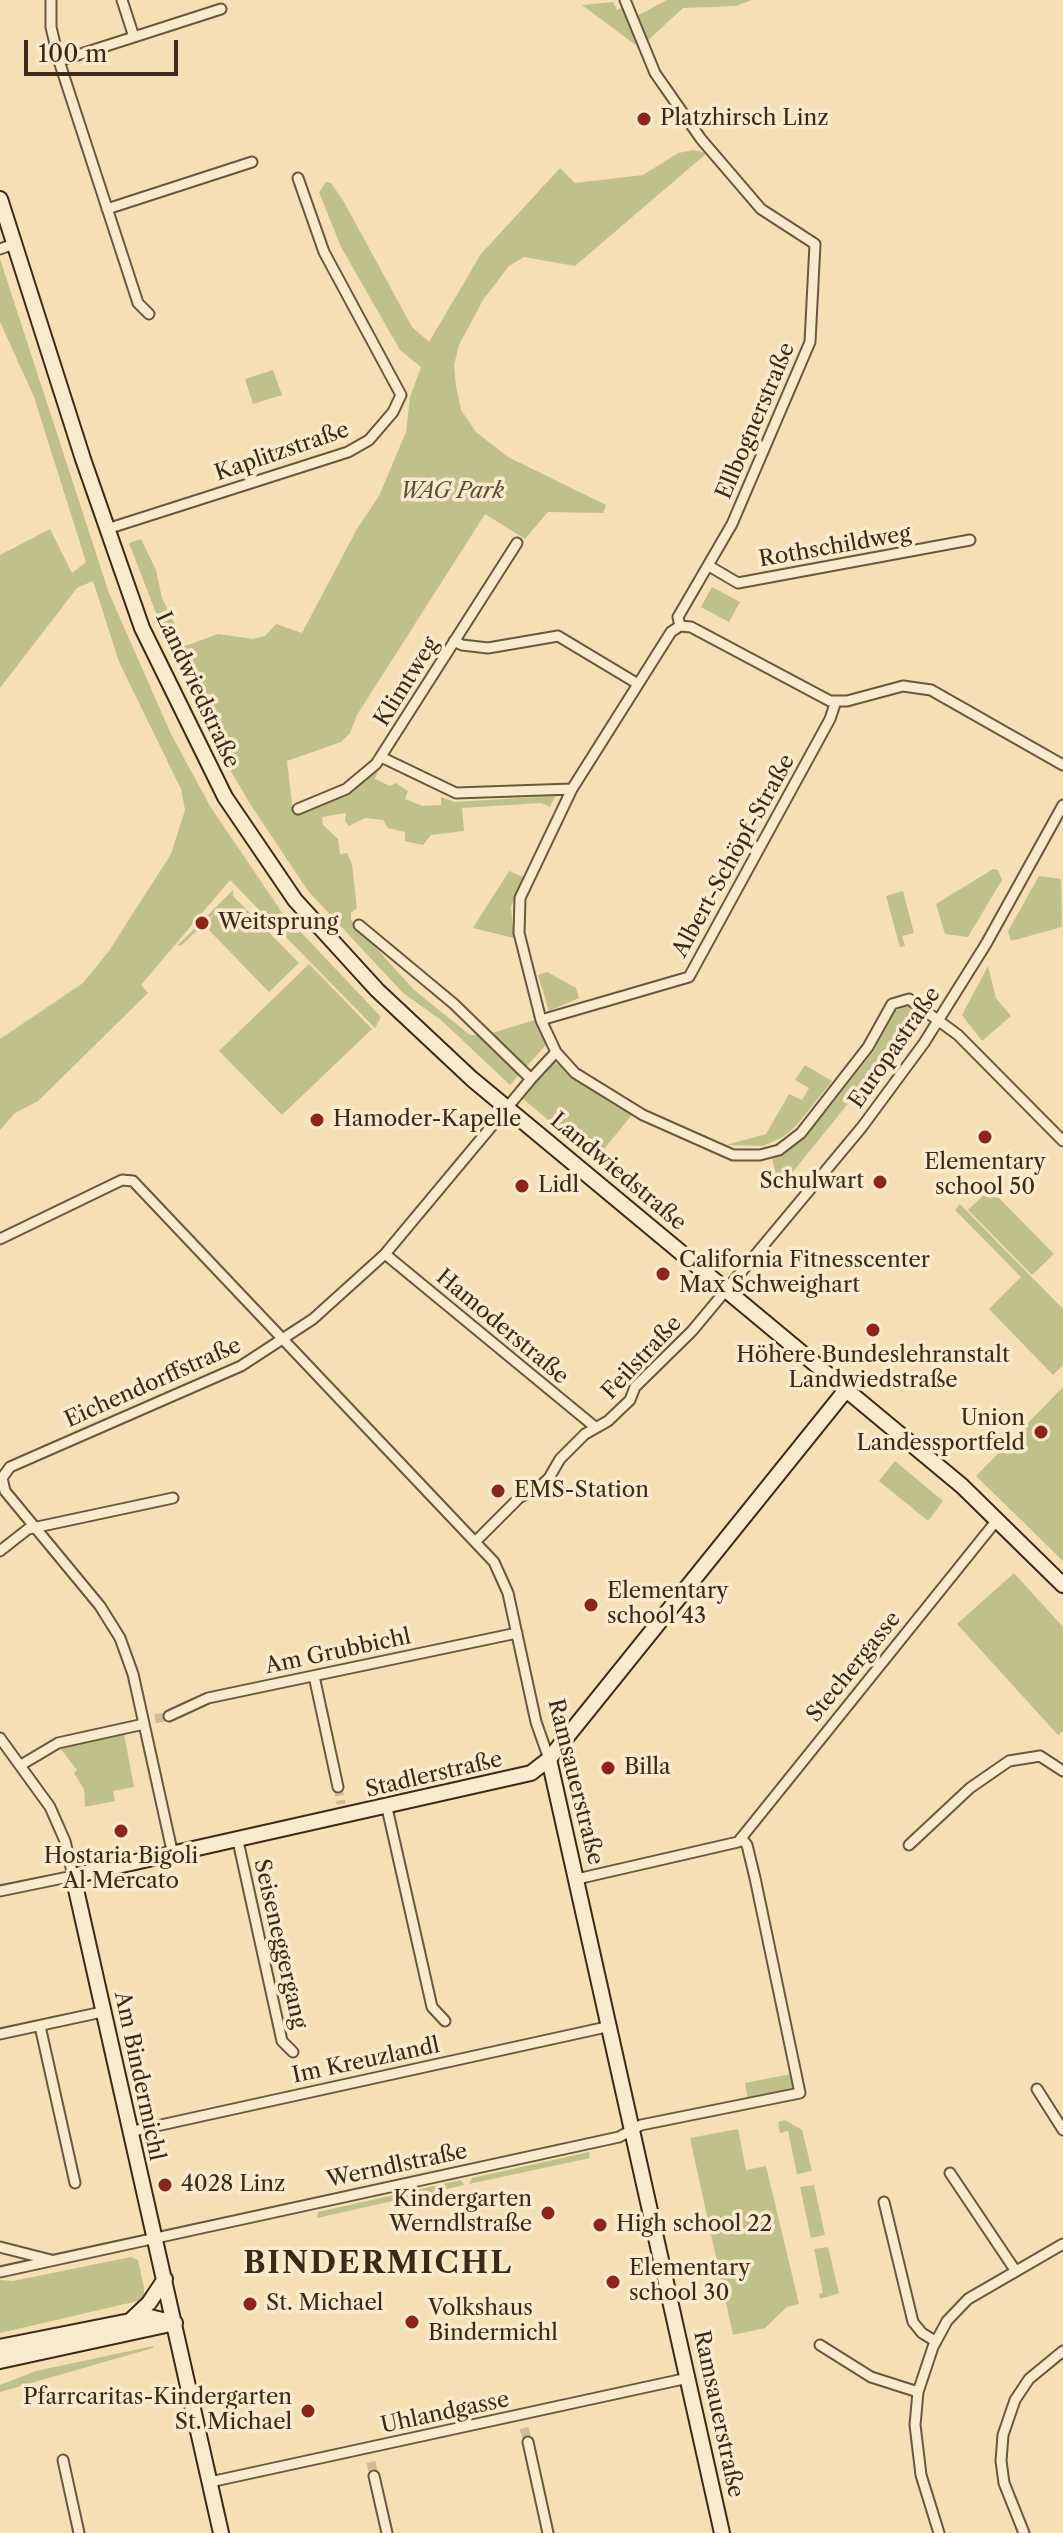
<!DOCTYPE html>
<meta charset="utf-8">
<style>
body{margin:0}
#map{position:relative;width:1063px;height:2533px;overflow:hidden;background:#f6dfb4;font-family:"Libre Caslon Text",serif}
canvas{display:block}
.scale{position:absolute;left:24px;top:40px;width:154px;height:36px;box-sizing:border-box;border:4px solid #3b2a18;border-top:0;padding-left:10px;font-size:24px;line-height:28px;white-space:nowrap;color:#3b2a18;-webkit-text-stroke:6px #f9eace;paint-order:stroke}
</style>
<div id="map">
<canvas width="1063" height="2533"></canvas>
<div class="scale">100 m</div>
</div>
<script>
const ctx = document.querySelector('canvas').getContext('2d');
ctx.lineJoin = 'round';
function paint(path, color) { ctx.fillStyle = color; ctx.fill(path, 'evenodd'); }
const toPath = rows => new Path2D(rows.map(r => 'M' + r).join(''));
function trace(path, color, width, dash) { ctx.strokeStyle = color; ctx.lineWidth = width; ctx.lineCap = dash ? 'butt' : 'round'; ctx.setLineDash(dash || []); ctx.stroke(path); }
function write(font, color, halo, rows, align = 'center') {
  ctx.font = font + ' "Libre Caslon Text",serif'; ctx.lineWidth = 7; ctx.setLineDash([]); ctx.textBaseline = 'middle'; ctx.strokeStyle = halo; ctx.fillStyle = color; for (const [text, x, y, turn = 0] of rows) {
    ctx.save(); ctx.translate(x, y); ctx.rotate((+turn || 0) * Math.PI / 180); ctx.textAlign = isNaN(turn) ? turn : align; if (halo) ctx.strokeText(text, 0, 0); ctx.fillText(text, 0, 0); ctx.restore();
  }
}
paint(toPath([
 [667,0,752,0,736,6,683,8,646,42,635,17],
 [613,2,617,10,624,7,641,49,582,5],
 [693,150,707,153,575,266,524,257,509,266,483,300,459,345,454,365,456,386,461,410,476,432,508,457,606,505,603,513,548,512,525,539,485,514,357,715,350,733,341,742,287,761,293,812,320,807,343,795,380,765,375,779,390,786,396,783,408,791,405,799,423,806,441,805,441,797,454,802,555,796,550,807,541,803,462,808,464,831,431,835,423,845,405,841,405,832,388,828,383,820,365,818,349,826,345,821,346,813,322,817,323,825,338,839,340,854,347,853,352,864,357,908,351,913,351,920,414,990,470,1035,476,1035,492,1048,519,1075,510,1085,441,1020,403,993,308,891,252,807,210,736,164,634,129,543,141,539,156,570,162,598,185,646,218,634,253,639,265,636,276,624,302,633,357,529,379,496,406,432,410,397,421,367,400,350,341,247,319,192,326,182,331,183,344,202,412,327,429,342,481,254,560,168,575,183,643,175,678,153],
 [0,259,109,593,171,734,210,806,281,911,381,1017,375,1028,230,880,141,985,148,993,38,1101,15,1113,0,1130,0,1039,83,983,109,951,171,854,185,810,181,789,119,662,93,581,77,588,0,688,0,555,50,529,72,573,86,562,34,397,0,322],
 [273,370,282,395,253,404,245,379],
 [712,587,740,602,729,622,701,607],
 [993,869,998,870,1002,880,968,937,945,934,936,904],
 [509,871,523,877,511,907,514,938,473,928],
 [1039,876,1061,879,1062,927,1011,941,1008,931],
 [233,890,233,896,299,963,269,992,204,925,226,902,182,945,177,946],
 [903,891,914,933,902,936,905,946,900,947,886,896],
 [309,964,372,1029,282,1115,219,1051],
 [988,966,996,998,1011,1016,982,1041,962,1015],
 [547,972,576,988,579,998,549,1011,538,975],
 [906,1005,916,1011,893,1048,783,1184,777,1179,772,1158,789,1151,816,1124,874,1051,895,1011],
 [538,1019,546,1045,526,1067,492,1033],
 [555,1062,632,1115,595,1160,521,1097],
 [805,1065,832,1081,796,1126,783,1137,763,1146,726,1145,766,1134,789,1094,802,1100,809,1088,795,1080],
 [990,1189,1054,1254,1032,1275,968,1210],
 [960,1204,1063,1309,1063,1365,1053,1375,989,1309,1021,1277,955,1210],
 [1063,1387,1063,1561,976,1476],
 [895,1461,943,1501,928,1521,879,1481],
 [1014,1573,1063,1627,1063,1731,1058,1735,957,1624],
 [124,1734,134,1787,113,1791,115,1801,85,1807,84,1789,74,1773,77,1770,59,1747],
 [791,2074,794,2084,791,2092,748,2101,745,2083],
 [785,2120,802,2130,812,2171,797,2174,788,2131,780,2133,778,2122],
 [738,2129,746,2170,766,2166,799,2304,787,2307,765,2328,733,2335,690,2138],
 [589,2152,590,2158,469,2184,472,2178],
 [461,2180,464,2185,317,2218,318,2212],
 [814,2185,825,2235,811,2238,800,2187],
 [828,2247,839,2293,820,2299,819,2294,823,2293,814,2249],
 [131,2257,138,2260,144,2288,144,2296,138,2301,0,2333,0,2280,13,2281],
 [153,2346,153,2348,0,2392,0,2385,36,2371]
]), '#c0c18a');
trace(toPath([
 [155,1719,169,1716],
 [338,1787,341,1804],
 [524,2428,528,2442],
 [371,2462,374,2476]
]), '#d1bb95', 9, [9, 4.5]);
const street = toPath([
 [51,0,51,27,59,61],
 [122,0,134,37,59,61,138,303,149,314],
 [625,0,655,73,701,139,761,209,815,244,810,342,732,524,678,617,680,626],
 [134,37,221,9],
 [107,209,252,162],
 [0,249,14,244],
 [107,529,348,452,369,440,393,412,401,395,324,252,298,178],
 [709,566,738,583,970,540],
 [680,626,671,632,572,789,520,898,519,933,541,1020,556,1052,575,1073,643,1115,733,1155,760,1155,779,1150,801,1133,868,1047,892,1004,909,999,958,1035,1063,1141],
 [680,626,691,627,830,701,847,701,903,686,931,690,1063,765],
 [454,641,462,645,488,648,558,636,638,684],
 [381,757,456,793,572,789],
 [298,809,346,789,376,764,517,543],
 [541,1020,689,977,830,719,836,701],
 [531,1079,556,1052],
 [0,1239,122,1180,133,1181,494,1562,508,1593,536,1722,549,1759],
 [385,1254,595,1427],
 [476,1541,520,1497,536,1490,549,1478,560,1459,585,1434,608,1421,630,1400,635,1387,692,1331,862,1127,924,1043,986,944,1063,805],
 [0,1551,28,1529,173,1498],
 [314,1676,338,1787],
 [169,1716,208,1698,517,1633],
 [0,1738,50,1807,65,1841,73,1876,0,1891],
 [21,1765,58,1743,144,1724],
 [387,1808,432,2007,445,2021],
 [238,1841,282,2041,293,2052],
 [909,1845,970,1788,1009,1761,1040,1756,1063,1771],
 [173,1855,133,1674,120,1638,100,1606,5,1491,2,1478,10,1467,35,1456,241,1366,313,1319,385,1254,531,1079,454,1004,359,925],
 [577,1879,738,1842,997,1520],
 [40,2026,75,2183],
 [0,2034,102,2012],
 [1037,2089,1063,2130],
 [129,2132,611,2026],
 [950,2173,1015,2270],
 [884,2202,913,2322,922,2333,935,2341],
 [0,2247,51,2260],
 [0,2272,619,2137,641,2125,800,2093,755,1878,747,1845,741,1838],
 [820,2345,871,2377,918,2392],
 [528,2442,548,2533],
 [63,2460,79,2533],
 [374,2476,387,2533],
 [210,2482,688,2378],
 [939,2533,921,2475,915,2425,918,2392,933,2347,947,2321,968,2299,1063,2244],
 [1024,2533,1004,2483,1001,2461,1003,2435,1015,2400,1029,2379,1063,2351]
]);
const secondary = toPath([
 [0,199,83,459,142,628,225,797,295,900,377,990,472,1079,962,1486,1063,1585],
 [549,1759,722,2533],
 [132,2319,149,2303,165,2279],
 [0,2347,150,2317,175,2323],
 [0,2361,175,2323],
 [221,2533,73,1876,531,1773,549,1759,846,1390]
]);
trace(street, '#6a573f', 13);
trace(secondary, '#3b2a18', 18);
trace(street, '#f9eace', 9);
trace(secondary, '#f9eace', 14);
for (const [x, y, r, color] of [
 [644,119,8,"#8f2418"],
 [202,923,8,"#8f2418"],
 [317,1120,8,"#8f2418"],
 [985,1137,8,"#8f2418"],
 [880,1182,8,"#8f2418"],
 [522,1186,8,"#8f2418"],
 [663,1274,8,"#8f2418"],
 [873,1330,8,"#8f2418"],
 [1041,1432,8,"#8f2418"],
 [498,1491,8,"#8f2418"],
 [591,1605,8,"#8f2418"],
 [608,1768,8,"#8f2418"],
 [121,1831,8,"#8f2418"],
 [165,2185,8,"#8f2418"],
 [548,2213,8,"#8f2418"],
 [600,2225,8,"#8f2418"],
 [613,2282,8,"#8f2418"],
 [250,2304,8,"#8f2418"],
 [412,2322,8,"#8f2418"],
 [308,2411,8,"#8f2418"]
]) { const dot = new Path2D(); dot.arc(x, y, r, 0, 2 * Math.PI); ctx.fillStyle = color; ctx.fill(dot); trace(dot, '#f9eace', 3); }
write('22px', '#3b2a18', '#f9eace', [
 ["Platzhirsch Linz",660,119],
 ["Weitsprung",218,923],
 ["Hamoder-Kapelle",333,1120],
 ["Elementary",985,1163,"center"],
 ["school 50",985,1188,"center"],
 ["Schulwart",864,1182,"right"],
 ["Lidl",538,1186],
 ["California Fitnesscenter",679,1261],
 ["Max Schweighart",679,1286],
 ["Höhere Bundeslehranstalt",873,1356,"center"],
 ["Landwiedstraße",873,1381,"center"],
 ["Union",1025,1419,"right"],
 ["Landessportfeld",1025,1444,"right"],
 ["EMS-Station",514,1491],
 ["Elementary",607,1592],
 ["school 43",607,1617],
 ["Billa",624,1768],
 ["Hostaria Bigoli",121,1857,"center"],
 ["Al Mercato",121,1882,"center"],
 ["4028 Linz",181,2185],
 ["Kindergarten",532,2200,"right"],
 ["Werndlstraße",532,2225,"right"],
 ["High school 22",616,2225],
 ["Elementary",629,2269],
 ["school 30",629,2294],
 ["St. Michael",266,2304],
 ["Volkshaus",428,2309],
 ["Bindermichl",428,2334],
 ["Pfarrcaritas-Kindergarten",292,2398,"right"],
 ["St. Michael",292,2423,"right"]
], 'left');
write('22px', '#3b2a18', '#f9eace', [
 ["Ellbognerstraße",756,421,-67],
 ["Kaplitzstraße",282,452,-19],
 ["Rothschildweg",835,547,-10],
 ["Klimtweg",407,682,-58],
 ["Landwiedstraße",197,690,65],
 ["Albert-Schöpf-Straße",734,856,-61],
 ["Europastraße",895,1048,-55],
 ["Landwiedstraße",618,1172,40],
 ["Hamoderstraße",502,1327,40],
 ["Feilstraße",642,1358,-47],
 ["Eichendorffstraße",153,1383,-24],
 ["Am Grubbichl",338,1652,-12],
 ["Stechergasse",854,1667,-51],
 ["Stadlerstraße",434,1775,-13],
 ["Ramsauerstraße",575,1782,76],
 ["Seiseneggergang",280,1944,77],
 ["Im Kreuzlandl",366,2061,-12],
 ["Am Bindermichl",139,2076,78],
 ["Werndlstraße",397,2166,-12],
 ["Uhlandgasse",445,2413,-12],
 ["Ramsauerstraße",718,2414,78]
]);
write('italic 22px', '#5c5034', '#f9eace', [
 ["WAG Park",452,492]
]);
ctx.letterSpacing = '2px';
write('bold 30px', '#3b2a18', '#f9eace', [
 ["BINDERMICHL",378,2264]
]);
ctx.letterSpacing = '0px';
</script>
